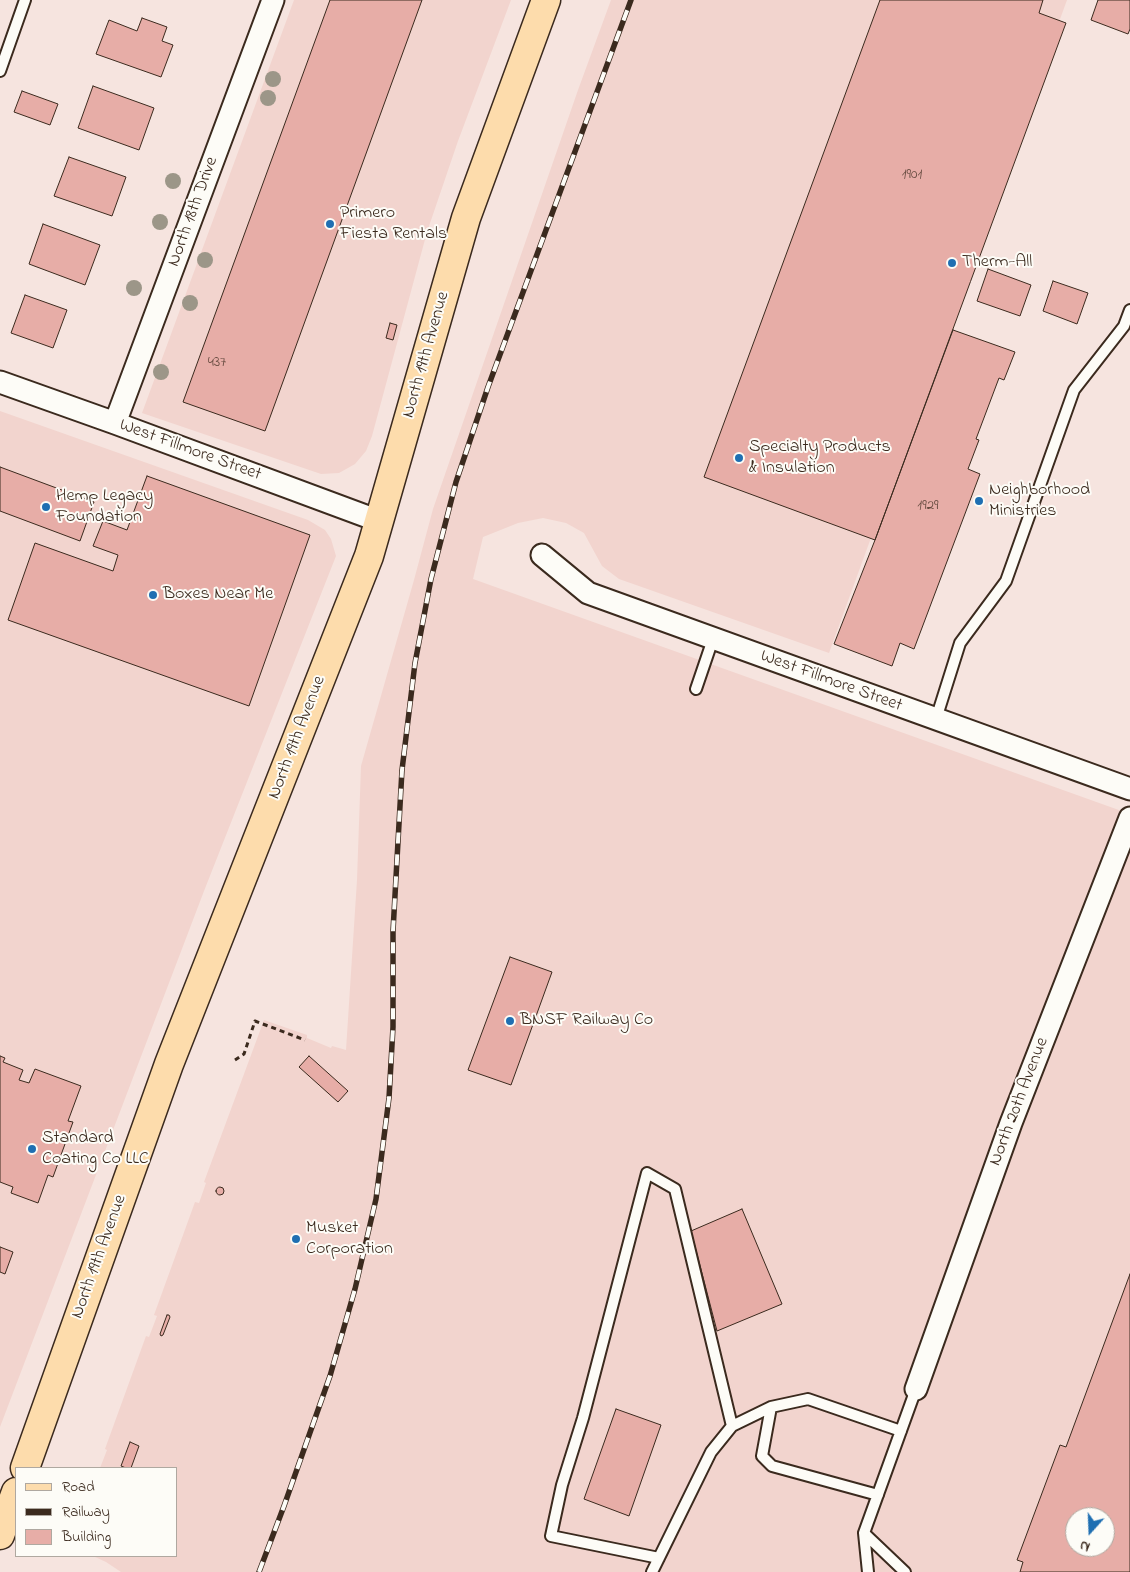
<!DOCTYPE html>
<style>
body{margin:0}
#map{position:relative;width:1130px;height:1572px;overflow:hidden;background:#f6e4df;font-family:"Indie Flower",sans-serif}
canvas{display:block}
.legend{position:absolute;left:15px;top:1467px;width:162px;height:90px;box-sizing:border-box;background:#fdfcf7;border:1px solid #afa8a0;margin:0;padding:6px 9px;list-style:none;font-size:15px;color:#3b2a1e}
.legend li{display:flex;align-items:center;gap:10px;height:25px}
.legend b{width:25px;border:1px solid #afa8a0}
.north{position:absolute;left:1065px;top:1507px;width:50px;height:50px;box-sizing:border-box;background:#fdfcf7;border:1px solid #afa8a0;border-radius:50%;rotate:200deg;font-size:14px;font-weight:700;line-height:20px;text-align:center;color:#3b2a1e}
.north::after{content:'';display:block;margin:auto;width:18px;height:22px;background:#1f6fb2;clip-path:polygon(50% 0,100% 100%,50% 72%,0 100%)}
</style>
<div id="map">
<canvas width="1130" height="1572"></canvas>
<ul class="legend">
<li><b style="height:6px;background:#fddcac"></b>Road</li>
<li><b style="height:6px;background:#3b2a1e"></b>Railway</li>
<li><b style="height:14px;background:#e7ada7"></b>Building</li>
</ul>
<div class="north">N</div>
</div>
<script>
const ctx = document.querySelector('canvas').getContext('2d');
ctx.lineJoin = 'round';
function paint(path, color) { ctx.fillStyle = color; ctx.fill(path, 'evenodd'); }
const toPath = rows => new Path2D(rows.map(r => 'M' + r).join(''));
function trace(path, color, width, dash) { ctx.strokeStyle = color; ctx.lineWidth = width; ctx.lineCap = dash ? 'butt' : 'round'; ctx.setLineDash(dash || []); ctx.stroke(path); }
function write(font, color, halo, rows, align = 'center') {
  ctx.font = font + ' "Indie Flower",sans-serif'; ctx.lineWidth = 4; ctx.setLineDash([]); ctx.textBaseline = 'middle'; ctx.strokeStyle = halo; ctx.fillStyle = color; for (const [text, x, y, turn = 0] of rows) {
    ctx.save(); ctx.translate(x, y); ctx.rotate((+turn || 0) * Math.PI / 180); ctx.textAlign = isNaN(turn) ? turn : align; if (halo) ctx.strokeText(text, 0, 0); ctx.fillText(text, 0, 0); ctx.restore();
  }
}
paint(toPath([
 [294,0,511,0,458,141,427,232,372,436,366,451,355,464,339,473,321,474,142,413],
 [611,0,1067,0,829,653,619,579,602,566,584,533,566,523,543,518,518,523,483,537,473,579,1130,814,1130,1572,121,1572,106,1562,93,1556,176,1556,176,1468,100,1468,107,1450,105,1449,146,1336,149,1337,157,1316,154,1315,195,1202,199,1203,206,1183,204,1182,264,1020,307,1035,307,1038,331,1048,332,1046,346,1050,357,880,361,766,414,580,433,509,578,90],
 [1075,1517,1105,1517,1105,1547,1075,1547],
 [0,411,308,520,325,530,331,539,336,556,204,891,0,1427]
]), '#f2d4ce');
const building = toPath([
 [330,0,422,0,265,431,183,402,330,0],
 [880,0,1043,0,1039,13,1066,23,875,540,704,477,880,0],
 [1098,0,1130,0,1130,29,1128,34,1091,20,1098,0],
 [142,18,167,27,162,41,173,45,161,77,96,54,109,20,137,31,142,18],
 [93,86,154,108,139,150,78,128,93,86],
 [22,91,58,104,50,125,14,112,22,91],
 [69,157,126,177,112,216,54,196,69,157],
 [43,224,100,245,85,285,29,264,43,224],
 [988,269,1031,285,1020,316,977,301,988,269],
 [1053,281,1088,293,1077,324,1043,311,1053,281],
 [25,295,67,310,53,348,11,333,25,295],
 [390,323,397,325,393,340,386,338,390,323],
 [953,330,1015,352,1004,380,999,378,976,439,979,440,968,469,980,474,914,649,900,643,892,666,834,644,875,540,953,330],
 [0,467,94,502,80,541,0,511,0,467],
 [147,476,310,535,249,706,8,620,35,543,113,571,118,555,93,546,103,521,127,530,147,476],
 [510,957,552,972,511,1085,468,1070,510,957],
 [0,1056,5,1058,3,1062,23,1070,19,1080,29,1083,35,1069,81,1086,68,1121,73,1122,53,1177,48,1175,38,1203,11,1193,13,1187,0,1182,0,1056],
 [309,1056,348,1091,338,1102,299,1067,309,1056],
 '216 1191a4 4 0 1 1 8 0a4 4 0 1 1-8 0Z',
 [742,1209,782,1304,717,1331,691,1231,742,1209],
 [0,1247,13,1252,5,1274,0,1272,0,1247],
 [1130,1274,1130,1572,1020,1572,1023,1562,1017,1560,1060,1445,1066,1447,1130,1274],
 [1075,1517,1105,1517,1105,1547,1075,1547,1075,1517],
 [167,1315,169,1315,170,1317,163,1335,161,1336,160,1334,167,1315],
 [616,1409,661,1425,629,1516,584,1499,616,1409],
 [130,1442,139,1446,131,1468,126,1468,121,1466,130,1442]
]);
paint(building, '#e7ada7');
trace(building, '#3b2a1e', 1);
const lane = toPath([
 [0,71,25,0],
 [696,689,713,639],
 [936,719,960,643,1006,581,1074,390,1124,326,1130,310],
 [771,1407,762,1456,772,1466,878,1495],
 [864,1533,868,1572],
 [659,1558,551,1536,562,1485,583,1418,647,1173,675,1189,732,1426],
 [652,1572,711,1452,732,1426,771,1407,808,1399,901,1431],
 [905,1572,864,1533,916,1389]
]);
const street = toPath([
 [0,382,115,423,379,521],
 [115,423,273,0],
 [542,555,588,593,1130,789],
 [916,1389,1011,1123,1130,818]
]);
const primary = toPath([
 [25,1468,169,1064,369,556,466,218,546,0],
 [0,1535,16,1492]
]);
trace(lane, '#3b2a1e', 14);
trace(street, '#3b2a1e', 25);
trace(primary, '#3b2a1e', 31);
trace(toPath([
 [235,1060,244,1054,255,1021,305,1040]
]), '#3b2a1e', 3, [5, 4]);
trace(lane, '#fdfcf7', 10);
trace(street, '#fdfcf7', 21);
trace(primary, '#fddcac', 28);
const rail = toPath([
 [259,1572,284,1506,330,1376,355,1289,376,1199,389,1098,393,1027,393,931,402,770,415,663,431,579,456,482,488,387,631,0]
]);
trace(rail, '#3b2a1e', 5.5);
trace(rail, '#fdfcf7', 4, [11]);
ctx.fillStyle = '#9c9688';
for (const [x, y] of [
 [273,79],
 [268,98],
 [173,181],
 [160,222],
 [205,260],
 [134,288],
 [190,303],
 [161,372]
]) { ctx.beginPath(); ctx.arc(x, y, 8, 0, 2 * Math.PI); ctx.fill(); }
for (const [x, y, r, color] of [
 [330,224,5,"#1f6fb2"],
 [952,263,5,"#1f6fb2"],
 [739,458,5,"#1f6fb2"],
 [979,501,5,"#1f6fb2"],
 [46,507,5,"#1f6fb2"],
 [153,595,5,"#1f6fb2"],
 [510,1021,5,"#1f6fb2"],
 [32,1149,5,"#1f6fb2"],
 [296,1239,5,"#1f6fb2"]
]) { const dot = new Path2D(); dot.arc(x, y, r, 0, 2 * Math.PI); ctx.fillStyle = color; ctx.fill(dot); trace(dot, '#fdfcf7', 2); }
write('15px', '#664b40', null, [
 ["1901",912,176],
 ["437",217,364],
 ["1929",928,507]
]);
write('18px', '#3b2a1e', '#fdfcf7', [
 ["North 18th Drive",194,212,-70],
 ["North 19th Avenue",427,355,-74],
 ["West Fillmore Street",190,451,20],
 ["West Fillmore Street",831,682,20],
 ["North 19th Avenue",298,738,-69],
 ["North 20th Avenue",1020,1102,-69],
 ["North 19th Avenue",100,1257,-70]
]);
write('18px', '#3b2a1e', '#fdfcf7', [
 ["Primero",340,214],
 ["Fiesta Rentals",340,235],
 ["Therm-All",962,263],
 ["Specialty Products",749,448],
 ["& Insulation",749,469],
 ["Neighborhood",989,491],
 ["Ministries",989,512],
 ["Hemp Legacy",56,497],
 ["Foundation",56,518],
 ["Boxes Near Me",163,595],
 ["BNSF Railway Co",520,1021],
 ["Standard",42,1139],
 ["Coating Co LLC",42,1160],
 ["Musket",306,1229],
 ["Corporation",306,1250]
], 'left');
</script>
